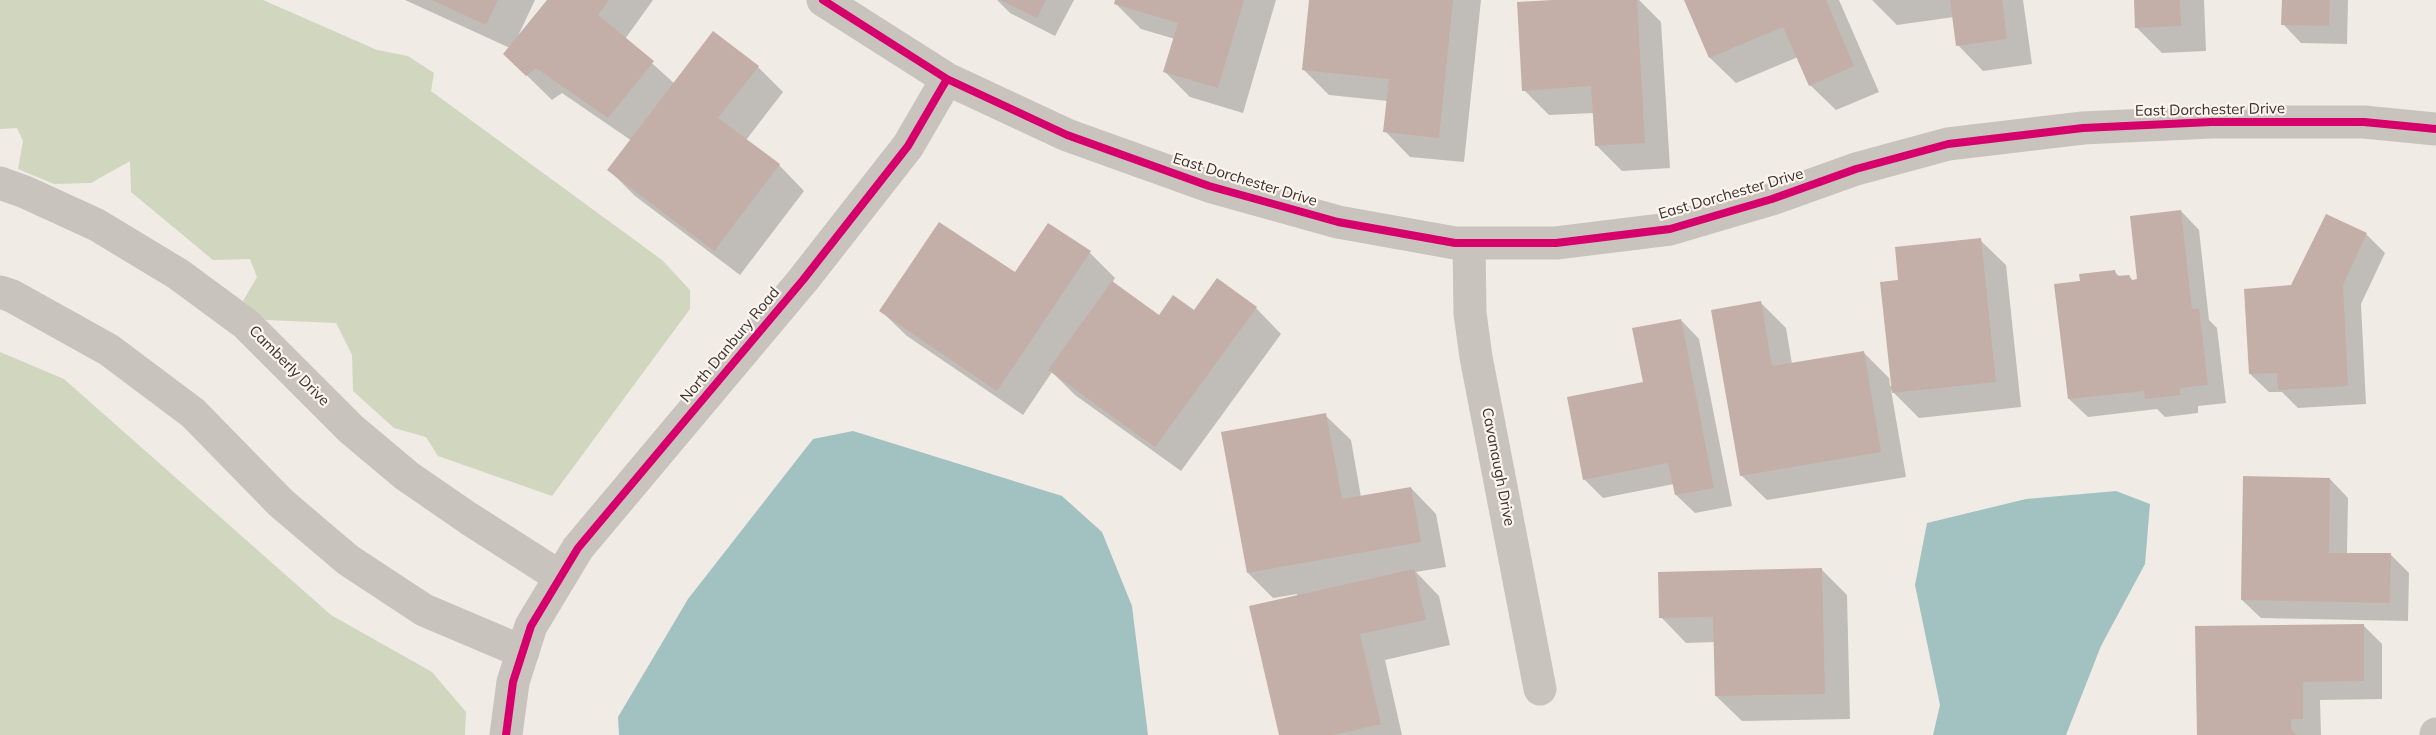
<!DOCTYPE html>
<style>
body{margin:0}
canvas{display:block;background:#f0ebe5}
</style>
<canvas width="2436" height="735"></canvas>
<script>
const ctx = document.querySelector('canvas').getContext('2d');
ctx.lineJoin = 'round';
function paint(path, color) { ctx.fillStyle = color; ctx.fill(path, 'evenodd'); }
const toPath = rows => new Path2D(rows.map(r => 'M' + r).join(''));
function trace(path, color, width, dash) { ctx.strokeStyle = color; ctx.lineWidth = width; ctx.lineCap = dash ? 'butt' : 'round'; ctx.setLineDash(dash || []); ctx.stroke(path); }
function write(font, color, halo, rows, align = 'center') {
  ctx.font = font + ' Mulish,sans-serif'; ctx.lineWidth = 4.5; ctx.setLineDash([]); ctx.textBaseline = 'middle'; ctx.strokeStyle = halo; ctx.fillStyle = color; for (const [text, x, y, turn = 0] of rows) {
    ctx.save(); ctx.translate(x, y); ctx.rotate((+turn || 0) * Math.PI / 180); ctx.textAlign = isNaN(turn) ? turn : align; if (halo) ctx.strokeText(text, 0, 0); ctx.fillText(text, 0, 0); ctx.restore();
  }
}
paint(toPath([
 [0,0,263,0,377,50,408,56,434,73,431,91,662,260,690,290,690,309,552,496,438,456,426,437,394,428,353,391,352,355,336,323,266,320,243,301,257,277,250,259,213,260,131,192,130,161,91,183,54,184,18,169,23,141,17,128,0,129],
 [0,352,64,379,331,615,432,672,466,712,465,735,0,735]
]), '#d1d6bf');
paint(toPath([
 [853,431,1062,496,1102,532,1132,606,1148,735,619,735,618,717,688,599,813,439],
 [2116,491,2150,504,2145,564,2101,646,2066,735,1933,735,1940,705,1915,585,1927,523,2026,499]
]), '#a1c2c1');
paint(toPath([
 [405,0,535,0,518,36,549,0,653,0,625,39,675,84,758,67,783,92,746,140,779,165,804,191,740,275,635,196,609,170,632,141,562,93,552,100,505,54,510,48],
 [997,0,1074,0,1055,36,1010,13],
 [1116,0,1276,0,1243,113,1190,97,1165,72,1175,39,1141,29,1115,3],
 [1311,0,1481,0,1464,162,1410,157,1385,131,1388,101,1329,95,1304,70],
 [1579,0,1639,0,1661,22,1670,168,1622,171,1596,145,1594,113,1549,115,1524,90],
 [1686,0,1839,0,1879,92,1836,110,1810,85,1798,57,1736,83,1710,58],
 [1872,0,2023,0,2032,64,1983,71,1958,45,1954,17,1897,25],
 [2135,0,2204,0,2206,51,2162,53,2136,27],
 [2283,0,2348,0,2347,44,2301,43,2283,24],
 [2181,211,2199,230,2209,320,2217,328,2226,403,2198,406,2198,413,2165,417,2157,409,2088,417,2069,399,2082,282,2114,271,2120,277,2133,282,2139,281],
 [2327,216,2367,235,2385,253,2361,304,2366,404,2298,408,2282,392,2269,392,2250,374],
 [1980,240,2006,265,2021,407,1919,418,1891,390,1906,477,1767,500,1741,475,1761,303,1786,328,1792,364,1863,352,1889,378,1890,386,1893,386,1900,281],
 [1090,253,1115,278,1112,283,1159,317,1194,312,1256,308,1281,334,1181,471,1075,395,1052,372,1023,415,907,336,881,311],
 [1681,320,1699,339,1732,506,1695,513,1676,495,1674,484,1603,498,1584,479,1645,384],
 [1325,415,1351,440,1361,497,1411,488,1436,514,1446,567,1416,572,1439,596,1450,645,1385,660,1402,735,1280,735,1297,596,1297,594,1273,598,1248,573],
 [2330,479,2348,498,2347,554,2391,555,2409,573,2408,621,2261,618,2242,600],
 [1822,570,1847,595,1850,719,1742,721,1716,696,1715,642,1686,643,1661,617],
 [2363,625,2382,644,2382,699,2320,700,2321,735,2198,735]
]), '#0003');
paint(toPath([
 [432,0,498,0,486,25],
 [547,0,609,0,598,15,654,61,608,118,536,68,526,76,503,54],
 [1000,0,1046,0,1037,18],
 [1115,0,1244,0,1218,88,1163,72,1178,23,1114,4],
 [1309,0,1453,0,1439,138,1383,132,1389,79,1302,70],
 [1553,0,1637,0,1645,143,1595,146,1591,86,1522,91,1517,2],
 [1684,0,1826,0,1854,66,1809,86,1783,27,1709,58],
 [1950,0,2002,0,2007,39,1956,46],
 [2134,0,2180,0,2181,26,2135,28],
 [2282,0,2330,0,2329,26,2281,25],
 [713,31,759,66,718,118,780,164,714,251,607,170],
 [2181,210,2192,309,2199,308,2208,385,2180,388,2180,395,2145,399,2144,391,2068,399,2054,284,2080,281,2079,274,2115,270,2116,276,2129,275,2132,280,2137,279,2130,216],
 [2326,214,2367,233,2343,285,2348,386,2278,390,2277,373,2249,374,2244,289,2291,285],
 [939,222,1015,272,1048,223,1091,251,997,391,879,311],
 [1981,238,1996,382,1892,393,1880,282,1898,280,1895,247],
 [1217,278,1257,307,1155,447,1048,370,1112,281,1159,315,1173,295,1194,310],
 [1761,301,1772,366,1864,351,1881,452,1740,476,1711,310],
 [1681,319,1714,488,1675,495,1668,463,1583,480,1567,397,1643,382,1632,328],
 [1326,413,1342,499,1411,487,1421,542,1247,573,1221,432],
 [2243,476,2330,478,2329,553,2391,553,2390,603,2241,600],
 [1822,568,1825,694,1715,696,1713,617,1659,618,1658,572],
 [1414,569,1426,620,1360,634,1381,724,1334,735,1279,735,1249,606],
 [2364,624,2364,681,2303,682,2303,719,2291,719,2291,729,2297,735,2197,735,2195,626]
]), '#c3afa7');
trace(toPath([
 [823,0,947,79,1067,135,1209,186,1338,222,1455,243,1556,243,1670,229,1772,199,1856,169,1948,144,2083,128,2211,122,2364,122,2436,129],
 [0,183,25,192,97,225,178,274,246,324,351,429,407,476,468,518,560,577],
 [1469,243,1470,313,1476,357,1540,689],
 [0,292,12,296,109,350,193,413,281,503,348,560,424,610,523,652],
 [506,735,513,682,531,626,578,548,803,280,908,146,947,79],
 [2436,735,2436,734]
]), '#c9c3be', 33);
trace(toPath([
 [823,0,947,79,1067,135,1209,186,1338,222,1455,243,1556,243,1670,229,1772,199,1856,169,1948,144,2083,128,2211,122,2364,122,2436,129],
 [506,735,513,682,531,626,578,548,803,280,908,146,947,79]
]), '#d6006c', 8);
write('15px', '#3b302b', '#fbf5ee', [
 ["East Dorchester Drive",2210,110,-1],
 ["East Dorchester Drive",1245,180,17],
 ["East Dorchester Drive",1731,194,-16],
 ["North Danbury Road",730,345,-50],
 ["Camberly Drive",289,366,45],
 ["Cavanaugh Drive",1498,467,79]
]);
</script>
